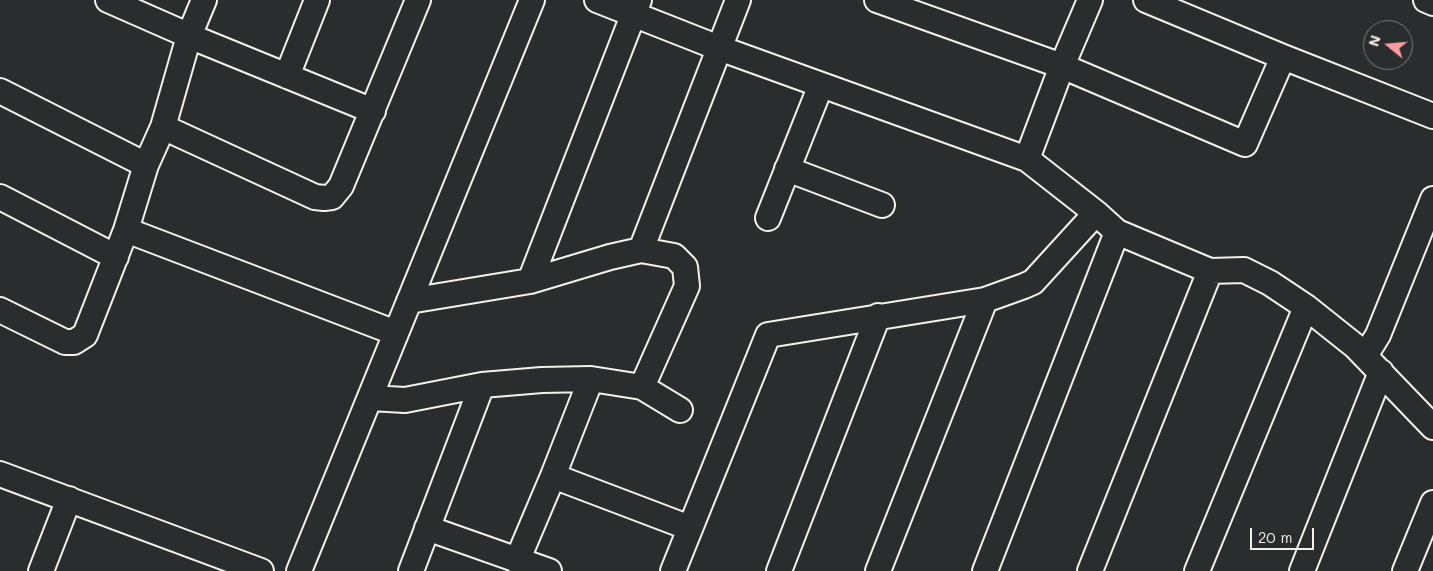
<!DOCTYPE html>
<style>
body{margin:0}
#map{position:relative;width:1433px;height:571px;overflow:hidden;background:#2a2d2e;font-family:Mali,sans-serif}
canvas{display:block}
.north{position:absolute;left:1363px;top:20px;width:50px;height:50px;box-sizing:border-box;background:#2a2d2e;border:1px solid #7b7b78;border-radius:50%;rotate:287deg;font-size:14px;font-weight:700;line-height:20px;text-align:center;color:#f4f1e8}
.north::after{content:'';display:block;margin:auto;width:18px;height:22px;background:#ff9aa2;clip-path:polygon(50% 0,100% 100%,50% 72%,0 100%)}
.scale{position:absolute;left:1250px;top:528px;width:64px;height:22px;box-sizing:border-box;border:2px solid #f4f1e8;border-top:0;padding-left:6px;font-size:15px;line-height:18px;white-space:nowrap;color:#f4f1e8;-webkit-text-stroke:4px #2a2d2e;paint-order:stroke}
</style>
<div id="map">
<canvas width="1433" height="571"></canvas>
<div class="north">N</div>
<div class="scale">20 m</div>
</div>
<script>
const ctx = document.querySelector('canvas').getContext('2d');
ctx.lineJoin = 'round';
const toPath = rows => new Path2D(rows.map(r => 'M' + r).join(''));
function trace(path, color, width, dash) { ctx.strokeStyle = color; ctx.lineWidth = width; ctx.lineCap = dash ? 'butt' : 'round'; ctx.setLineDash(dash || []); ctx.stroke(path); }
const minor = toPath([
 [108,0,199,40,373,111],
 [204,0,189,36,163,127,146,165,126,230,396,333],
 [597,0,719,48,1027,159],
 [877,0,1062,66,1245,144,1283,57],
 [1090,0,1062,66,1027,159,1096,213,1117,232,1210,271,1244,270,1270,283,1306,307,1355,346,1433,427],
 [1146,0,1283,57,1433,116],
 [1426,0,1433,3],
 [287,76,317,0],
 [0,91,146,165],
 [163,127,315,197,324,198,332,197,341,186,418,0],
 [787,169,882,205],
 [0,197,116,257],
 [768,218,821,85],
 [641,250,674,256,685,267,687,286,642,387],
 [530,281,639,0],
 [409,301,530,281,610,257,641,250,738,0],
 [0,310,65,342,74,342,85,335,126,230],
 [1365,356,1378,335,1433,199],
 [370,398,405,400,482,385,542,380,591,379,642,387,680,410],
 [0,474,261,571],
 [553,476,690,528],
 [427,528,549,571],
 [517,561,553,476,591,379],
 [41,571,69,499],
 [299,571,532,0],
 [411,571,482,385],
 [673,571,768,335,985,300,1024,286,1033,282,1096,213],
 [779,571,878,316],
 [878,571,985,300],
 [985,571,1117,232],
 [1090,571,1210,271],
 [1197,571,1306,307],
 [1302,571,1381,372],
 [1405,571,1433,503]
]);
trace(minor, '#f4f1e8', 28);
trace(minor, '#2a2d2e', 24);
</script>
